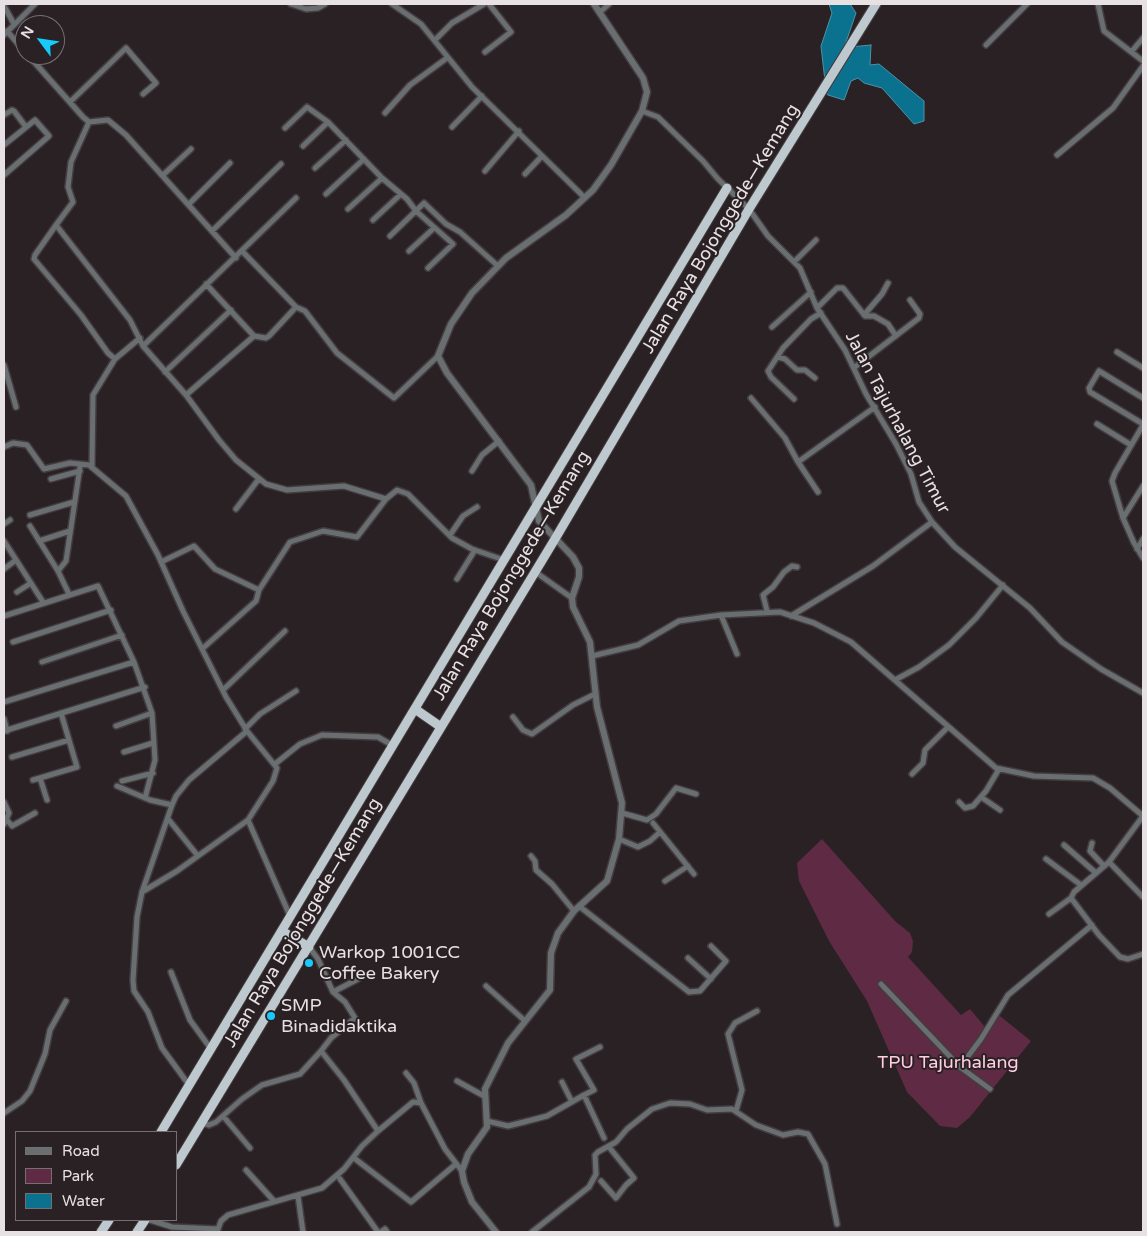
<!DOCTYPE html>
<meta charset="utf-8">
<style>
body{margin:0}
#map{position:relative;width:1147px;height:1236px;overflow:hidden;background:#2a2124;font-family:"Varela Round",sans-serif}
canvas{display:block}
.frame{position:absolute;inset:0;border:5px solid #e7e1e3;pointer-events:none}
.legend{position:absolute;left:15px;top:1131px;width:162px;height:90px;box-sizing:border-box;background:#2a2124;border:1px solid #766e70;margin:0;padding:6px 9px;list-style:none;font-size:15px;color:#e7e1e3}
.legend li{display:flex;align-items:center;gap:10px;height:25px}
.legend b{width:25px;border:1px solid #766e70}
.north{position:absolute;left:15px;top:15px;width:50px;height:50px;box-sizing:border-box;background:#2a2124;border:1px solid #766e70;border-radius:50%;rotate:301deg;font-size:14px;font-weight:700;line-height:20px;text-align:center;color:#e7e1e3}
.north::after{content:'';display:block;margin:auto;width:18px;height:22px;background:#16cafb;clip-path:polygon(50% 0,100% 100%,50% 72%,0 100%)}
</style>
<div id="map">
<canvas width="1147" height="1236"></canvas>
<div class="frame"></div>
<ul class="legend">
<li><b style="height:6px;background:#696e71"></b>Road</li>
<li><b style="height:14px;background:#5f2a43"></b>Park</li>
<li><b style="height:14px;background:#0a728f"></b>Water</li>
</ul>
<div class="north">N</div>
</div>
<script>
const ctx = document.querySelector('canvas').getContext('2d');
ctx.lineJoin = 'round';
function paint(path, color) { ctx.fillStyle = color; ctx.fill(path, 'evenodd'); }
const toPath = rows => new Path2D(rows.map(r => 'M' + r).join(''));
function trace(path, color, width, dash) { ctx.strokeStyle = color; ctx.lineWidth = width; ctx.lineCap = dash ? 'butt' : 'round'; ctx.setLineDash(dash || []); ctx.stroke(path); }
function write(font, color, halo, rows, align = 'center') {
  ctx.font = font + ' "Varela Round",sans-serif'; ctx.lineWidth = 4; ctx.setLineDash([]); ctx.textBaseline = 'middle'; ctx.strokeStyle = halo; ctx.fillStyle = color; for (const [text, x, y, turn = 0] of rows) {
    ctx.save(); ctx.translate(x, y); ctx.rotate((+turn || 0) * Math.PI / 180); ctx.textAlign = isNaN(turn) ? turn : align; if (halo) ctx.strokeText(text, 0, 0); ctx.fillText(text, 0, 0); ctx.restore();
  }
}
paint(toPath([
 [822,839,895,921,910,933,913,941,912,952,908,957,961,1015,970,1009,985,1027,995,1012,1031,1041,970,1117,957,1128,940,1126,907,1092,867,1001,829,941,799,881,797,863]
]), '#5f2a43');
const water = toPath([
 [829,4,850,4,856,13,844,48,825,81,821,46,832,13,829,4],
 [871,45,870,65,879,64,924,101,924,121,914,124,882,88,864,83,858,78,851,81,844,100,828,95,822,90,850,47,871,45]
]);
paint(water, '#0a728f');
trace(water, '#4c93a8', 1);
const minor = toPath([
 [291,4,306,9,318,8,325,4],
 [392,4,421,24,472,87,585,198],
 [1098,4,1104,31,1143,61],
 [4,6,14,24],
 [600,12,609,4],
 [7,31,25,52],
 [4,35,35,4],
 [435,40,452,23,484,4],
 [986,45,1027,4],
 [1132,51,1143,38],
 [485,52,511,32,489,4],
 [28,55,83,117,89,122,108,120,126,135,236,258],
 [70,102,126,48,156,83,143,94],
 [642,111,658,117,703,161,718,179,749,209,768,236,800,268,817,308,845,350,866,394,896,444,911,474,919,502,932,522,955,547,1030,608,1062,642,1101,669,1143,693],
 [385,113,410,85,447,58],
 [4,115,12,110,14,111,26,127],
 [89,122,71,162,68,187,73,202,56,225,130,320,143,346,186,395,254,336,266,338,269,336,296,307],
 [452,127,482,96],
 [285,128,307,107,328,122,382,178,407,199,416,211,453,244,428,268],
 [4,145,35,120,49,136,4,175],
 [303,146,328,122],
 [1057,155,1113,108,1143,66],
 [315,168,346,140],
 [485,171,519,131],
 [525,174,542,156],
 [163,175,191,149],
 [326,194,364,159],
 [189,204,230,163],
 [348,209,382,178],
 [373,220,401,194],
 [56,225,35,255,34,259,81,315,108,353,115,359,140,338],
 [212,231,281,164],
 [390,236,424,203,446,224,460,232,498,266],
 [242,251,296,307,305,311,337,353,394,398,438,356],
 [409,251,434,228],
 [794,262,816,240],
 [206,284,254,336],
 [817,308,837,288,843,288,865,316,874,316,888,324,896,336],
 [864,315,882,294,888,283],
 [772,327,811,292],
 [143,346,296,198],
 [1117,352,1143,368],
 [778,357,785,359,797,370,805,370,815,378],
 [4,365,16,407],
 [855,367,919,318,920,314,910,300],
 [165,372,231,310],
 [186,395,219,440,236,460,266,484,287,490,344,486,386,499],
 [751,398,785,438,798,462,875,407],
 [1143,398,1099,371,1089,388,1090,392,1143,424],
 [794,399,771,377,768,371,783,348,811,319,821,313],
 [1097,424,1131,445],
 [1143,425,1115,473,1112,481,1123,518,1134,543,1143,558],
 [4,447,13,443,27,445,44,469,70,463,89,465,126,496,158,555,183,611,226,697,247,731],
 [798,462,818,492],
 [92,466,93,395,115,359],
 [472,471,482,455,499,441],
 [51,479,80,471],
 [236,509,258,480],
 [30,515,74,502],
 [1123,518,1143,486],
 [4,524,10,520],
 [30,526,58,571],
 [450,535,463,516,477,507],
 [4,541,43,602],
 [39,541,70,531],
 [1137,549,1143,539],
 [161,562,194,546,215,569,259,590],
 [4,569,16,560],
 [534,571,572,598],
 [457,579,475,550],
 [17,592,31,583],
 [69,594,58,571,66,561,80,467],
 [767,611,763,595,773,587,784,572,792,566,797,567],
 [721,615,737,654],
 [4,616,98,586,134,662,152,713,155,760,145,798],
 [791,616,873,566,932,522],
 [13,642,111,610],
 [202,649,256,601,259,590,290,542,323,531,357,537,386,499,397,490,408,494,452,538,472,549,504,560],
 [592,656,638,645,679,621,721,615,780,612,814,623,851,642,996,768,1034,776,1093,778,1110,788,1143,816],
 [42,662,122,635],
 [895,680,919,667,949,645,976,618,1003,585],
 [223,690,285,631],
 [4,702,134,662],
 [513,717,523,730,532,734,573,705,595,694],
 [4,719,7,731],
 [116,726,152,713],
 [245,729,260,714,296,691],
 [4,731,145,687],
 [124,752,153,743],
 [12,757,69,740],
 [275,764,300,744,322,735,378,737,392,745],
 [912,774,923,763,925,750,948,727],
 [40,778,47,800],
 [33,780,77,767,61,713],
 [122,781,153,773],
 [117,786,150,800,172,805,142,892,137,917,133,980,134,991,148,1012,162,1048,189,1085],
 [981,797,1000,810],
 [4,802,9,813,4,824],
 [959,802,965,808,973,806,986,791,999,769],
 [622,813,647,820,656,814,676,788,696,794],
 [7,820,12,826,35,813],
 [169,820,198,856],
 [248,820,290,916],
 [653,823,694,874],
 [619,839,638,847,650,841,660,832],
 [1092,843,1090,851,1104,866],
 [1064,845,1096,873],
 [531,856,535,861,536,870,552,884,574,911],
 [1046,859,1081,885],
 [1109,862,1143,897],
 [665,881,688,866],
 [142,892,177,871,248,820,273,781,277,768,247,731,189,780,176,796,172,805],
 [1071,898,1099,935,1120,957,1128,959,1143,954],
 [579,906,689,992,700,991,726,961,711,946],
 [1049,914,1071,898,1074,892,1109,862,1143,816],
 [309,947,318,959,333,992,345,1002,355,1018,331,1038,321,1051,344,1080,378,1131,413,1102,421,1103,445,1149,462,1171],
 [688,958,711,979],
 [171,972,190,1020,211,1049],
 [881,984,960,1067],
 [486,986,524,1020],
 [333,992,358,979],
 [406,1073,414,1083,421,1103],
 [457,1081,484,1096],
 [562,1082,572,1102],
 [990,1089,960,1067,981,1039,1008,995,1092,925],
 [584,1095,594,1090,576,1059,600,1047],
 [736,1111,742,1090,728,1034,735,1023,757,1011],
 [4,1113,22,1101,30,1091,45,1054,50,1030,66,1001],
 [223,1116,250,1148],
 [487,1121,508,1126,524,1122,547,1116,584,1095,604,1138],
 [202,1123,209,1125,216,1122,242,1099,262,1085,300,1074,321,1051],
 [354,1158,411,1202,456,1164],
 [246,1170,274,1201],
 [340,1179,378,1232],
 [601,1181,616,1198,626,1185,634,1178,609,1147],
 [298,1196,303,1232],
 [150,1220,172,1227,218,1229],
 [217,1232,221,1221,228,1215,322,1188,344,1169,362,1146,378,1131],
 [381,1232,385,1229,387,1232],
 [532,1232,589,1187,596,1174,595,1155,598,1152,616,1142,627,1129,652,1109,670,1103,690,1104,707,1110,732,1109,756,1125,783,1135,798,1132,808,1134,825,1164,837,1224]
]);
const tertiary = toPath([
 [496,1232,472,1202,464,1182,462,1171,468,1154,487,1127,485,1089,508,1043,550,990,551,953,558,933,574,911,607,881,619,839,622,803,597,707,590,642,573,607,572,598,579,577,579,568,573,557,539,521,531,485,447,373,438,356,451,324,472,293,506,258,566,215,593,190,611,165,642,111,647,92,643,78,594,4]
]);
const trunk = toPath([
 [415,709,441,727],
 [282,931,309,947],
 [161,1132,727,188],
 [176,1165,555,539,749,209,876,4],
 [101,1232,109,1220],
 [137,1232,145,1220]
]);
trace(minor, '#443c3f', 8);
trace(tertiary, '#443c3f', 9);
trace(trunk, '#443c3f', 11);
trace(minor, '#696e71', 5);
trace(tertiary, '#696e71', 6);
trace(trunk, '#bdc9ce', 9);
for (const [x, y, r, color] of [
 [309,963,5,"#16cafb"],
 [271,1016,5,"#16cafb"]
]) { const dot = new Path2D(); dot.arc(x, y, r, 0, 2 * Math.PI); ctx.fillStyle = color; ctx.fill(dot); trace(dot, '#2a2124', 2); }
write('18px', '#e7e1e3', '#2a2124', [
 ["Jalan Raya Bojonggede—Kemang",721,229,-59],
 ["Jalan Tajurhalang Timur",897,423,62],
 ["Jalan Raya Bojonggede—Kemang",512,576,-59],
 ["Jalan Raya Bojonggede—Kemang",303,923,-59]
]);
write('18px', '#e7e1e3', '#2a2124', [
 ["Warkop 1001CC",319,953],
 ["Coffee Bakery",319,974],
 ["SMP",281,1006],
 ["Binadidaktika",281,1027]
], 'left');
write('18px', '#fecee1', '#2a2124', [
 ["TPU Tajurhalang",948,1063]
]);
</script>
